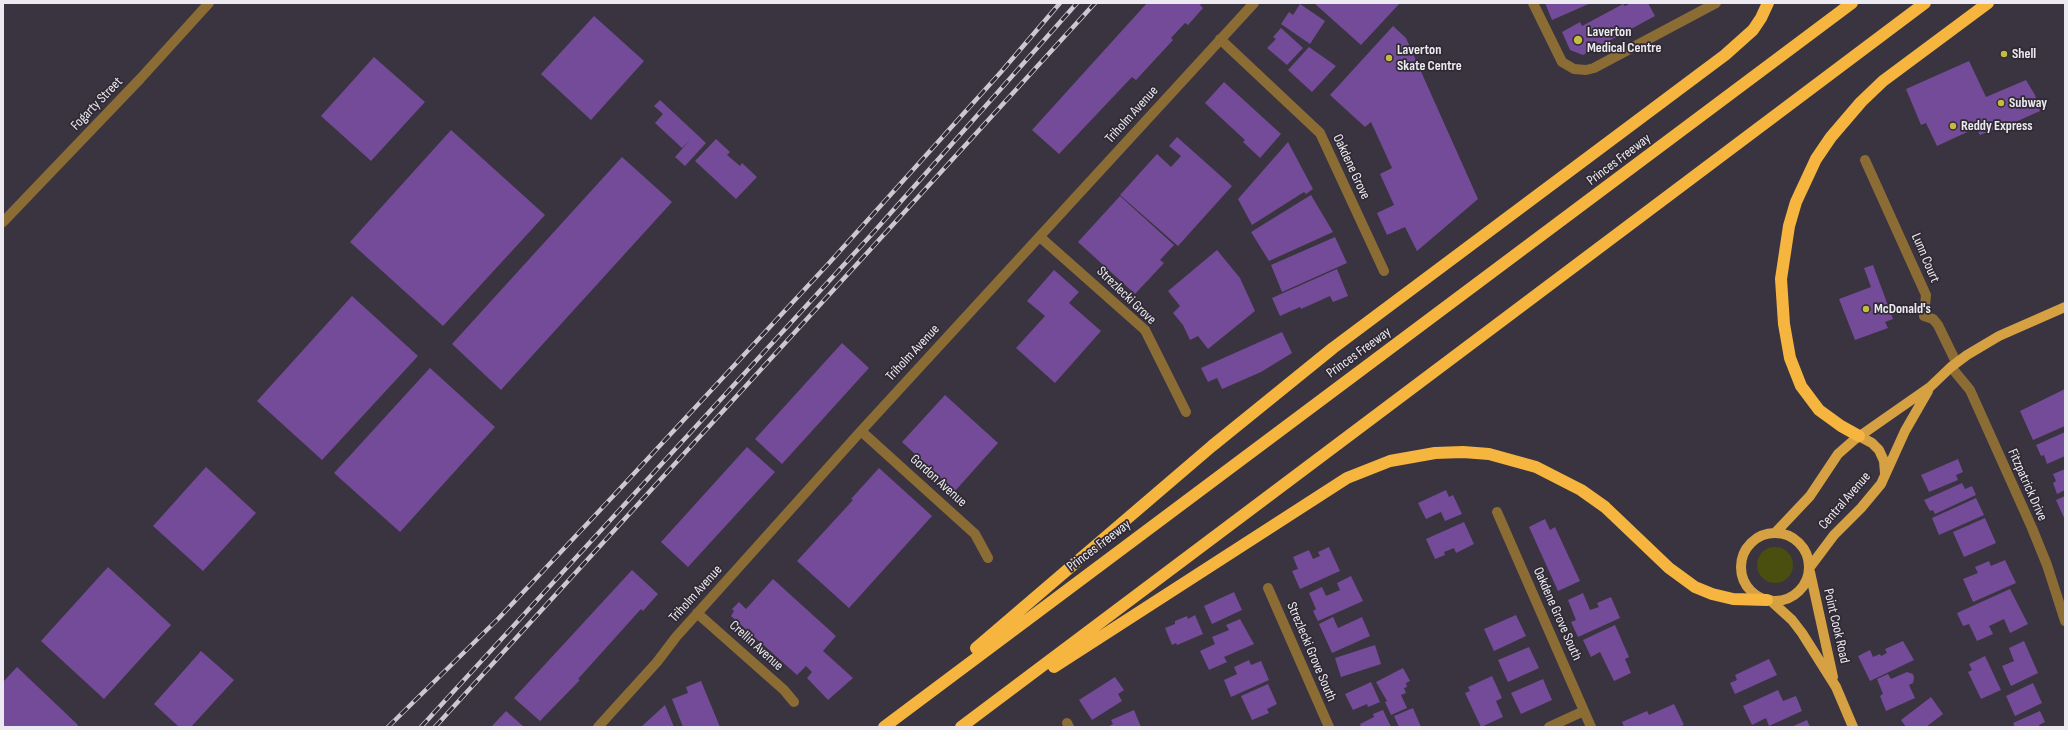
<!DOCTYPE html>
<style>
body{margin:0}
#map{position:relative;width:2068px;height:730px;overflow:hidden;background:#39343f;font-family:"Sofia Sans Condensed",sans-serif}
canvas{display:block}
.frame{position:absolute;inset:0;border:4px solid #ece9f0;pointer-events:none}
</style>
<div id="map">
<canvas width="2068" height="730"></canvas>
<div class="frame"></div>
</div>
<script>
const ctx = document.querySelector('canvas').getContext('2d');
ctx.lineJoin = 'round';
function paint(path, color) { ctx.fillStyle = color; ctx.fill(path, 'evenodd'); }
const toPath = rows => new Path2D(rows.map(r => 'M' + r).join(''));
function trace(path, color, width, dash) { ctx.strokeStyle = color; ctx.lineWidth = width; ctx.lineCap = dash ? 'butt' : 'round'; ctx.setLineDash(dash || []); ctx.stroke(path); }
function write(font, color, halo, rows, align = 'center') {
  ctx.font = font + ' "Sofia Sans Condensed",sans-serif'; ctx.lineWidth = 3.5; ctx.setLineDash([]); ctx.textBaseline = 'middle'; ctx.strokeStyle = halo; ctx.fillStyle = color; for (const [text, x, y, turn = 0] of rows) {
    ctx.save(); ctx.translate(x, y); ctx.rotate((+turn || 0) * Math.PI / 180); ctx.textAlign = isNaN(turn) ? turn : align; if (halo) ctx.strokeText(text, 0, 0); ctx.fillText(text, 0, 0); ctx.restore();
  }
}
paint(toPath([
 '1757 565a18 18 0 1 1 36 0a18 18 0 1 1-36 0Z'
]), '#4a4e0f');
paint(toPath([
 [1147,3,1202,3,1200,5,1203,8,1188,25,1185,23,1171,38,1173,40,1136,80,1132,77,1059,154,1032,130],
 [1314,3,1400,3,1361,45],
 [1545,3,1591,3,1552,20],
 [1631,3,1648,3,1655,16,1583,55,1570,50,1562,32,1580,22,1582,26,1623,4,1625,6],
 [1300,4,1325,21,1310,44,1281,24,1289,12,1293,15],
 [594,16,644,61,591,120,541,74],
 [1393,26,1406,38,1478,199,1417,251,1405,227,1387,235,1377,213,1394,205,1380,174,1392,168,1371,122,1365,127,1330,95],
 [1281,28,1303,48,1287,65,1267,48,1276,39,1273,37],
 [1309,47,1336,66,1312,92,1288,70],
 [374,57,425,102,371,161,321,116],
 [1969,61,1986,97,2026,80,2035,95,2040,111,2002,128,1998,119,1991,122,1995,129,1980,135,1976,128,1937,146,1926,123,1921,125,1906,89],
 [1224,82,1281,134,1260,158,1243,142,1245,140,1205,103],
 [660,100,706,143,685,166,675,157,691,139,682,148,655,123,663,114,654,106],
 [451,130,545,215,443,326,350,242],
 [1177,137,1232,186,1178,246,1120,195,1157,154,1171,167,1181,156,1169,146],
 [716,139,730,152,727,155,740,166,742,163,757,177,736,199,695,161],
 [1288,142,1313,189,1306,194,1304,192,1252,225,1238,199],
 [622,157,672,202,501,390,452,344],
 [1311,195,1333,232,1269,261,1251,232],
 [1120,196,1174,245,1160,260,1164,263,1135,294,1078,242],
 [1335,237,1347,263,1282,292,1271,265],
 [1217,250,1240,278,1255,311,1208,349,1198,336,1190,340,1183,325,1173,313,1180,306,1168,291],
 [1873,265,1893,319,1885,322,1888,328,1855,340,1839,299,1871,287,1864,268],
 [1337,269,1348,296,1333,302,1330,296,1301,309,1300,307,1280,316,1272,298],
 [1054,270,1079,292,1069,303,1101,331,1055,383,1016,348,1045,316,1027,301],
 [352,296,418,356,322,460,257,401],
 [1282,332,1292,353,1261,372,1222,389,1217,378,1208,382,1201,368],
 [842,343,869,368,782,464,755,439],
 [430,368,495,427,400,532,334,473],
 [2065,389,2065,426,2033,440,2020,411],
 [945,395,998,443,955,491,902,442],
 [2065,432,2065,456,2047,464,2044,455,2041,456,2036,445],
 [747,447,775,472,688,567,661,542],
 [1958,459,1963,472,1956,475,1958,480,1929,492,1921,475],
 [206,467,256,513,203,571,153,526],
 [879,468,932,516,849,608,797,561,853,500,851,499],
 [2065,469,2065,490,2057,494,2053,483,2056,481,2053,474],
 [1962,483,1965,489,1972,486,1976,495,1935,514,1933,510,1930,511,1924,500],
 [1446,490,1449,497,1453,495,1462,514,1445,521,1441,512,1426,519,1418,503],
 [2065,496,2065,520,2056,500],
 [1976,498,1984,515,1939,535,1932,518],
 [1985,518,1996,543,1964,557,1953,532],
 [1545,519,1550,530,1555,527,1580,581,1558,591,1529,527],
 [1464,522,1474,544,1456,553,1454,548,1444,552,1445,555,1435,559,1426,539],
 [1329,547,1340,571,1300,589,1292,571,1298,569,1293,557,1309,550,1313,559,1320,556,1318,552],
 [2005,560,2016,583,1973,602,1963,579,1978,573,1975,567,1989,561,1991,566],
 [108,567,171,625,104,699,41,641],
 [632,570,658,594,643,611,641,609,578,679,580,680,540,721,514,698],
 [1351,576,1363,601,1318,621,1313,611,1316,609,1309,593,1322,587,1326,596,1340,590,1337,583],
 [773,579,836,636,823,651,853,678,828,700,807,678,812,672,806,666,797,675,731,616,734,611,732,609,739,602,746,609],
 [2010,589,2028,624,2010,633,2004,619,1989,626,1993,634,1977,641,1969,624,1963,626,1957,613],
 [1234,592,1242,610,1212,624,1204,606],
 [1583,593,1590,610,1599,607,1597,603,1611,597,1620,618,1578,637,1571,622,1576,620,1568,600],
 [1195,615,1203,634,1177,645,1176,643,1172,645,1165,628,1175,624,1175,621,1187,616,1188,619],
 [1516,615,1526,636,1494,651,1484,629],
 [1333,617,1338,628,1362,617,1370,636,1332,653,1319,624],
 [1240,619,1254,644,1224,657,1227,662,1209,670,1200,651,1215,644,1212,637,1229,630,1226,625],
 [1615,625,1629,657,1625,659,1631,673,1614,681,1600,652,1591,657,1583,640],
 [1903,641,1914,660,1870,681,1858,656,1870,650,1873,657,1880,654,1881,656,1887,653,1885,649],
 [2024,641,2038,673,2011,686,2002,666,2014,661,2009,648],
 [1375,645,1381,664,1341,677,1335,658],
 [1529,647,1539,668,1508,682,1498,660],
 [201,651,234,680,191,727,179,727,154,704],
 [1985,656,2001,690,1981,699,1968,672,1972,670,1969,664],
 [1769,659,1777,675,1735,694,1730,683,1737,680,1735,675],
 [1249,660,1251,665,1261,661,1269,680,1231,697,1224,680,1237,674,1234,667],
 [17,667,78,725,77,727,3,727,3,682],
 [1403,668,1410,681,1406,683,1407,687,1404,688,1406,693,1401,695,1407,708,1391,715,1385,702,1387,701,1376,682],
 [1907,672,1913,674,1914,678,1913,683,1909,685,1915,698,1886,711,1880,696,1883,694,1877,679,1888,674,1891,679],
 [1492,676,1502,698,1496,701,1503,717,1481,727,1465,693,1470,691,1468,687],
 [1115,677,1124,690,1118,694,1122,701,1092,720,1079,700],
 [1543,679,1552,700,1521,714,1511,693],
 [701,681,720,727,683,727,672,699,688,693,686,687],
 [1371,682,1380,702,1368,707,1367,704,1353,710,1345,694],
 [2033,683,2042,703,2015,716,2006,696],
 [1268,684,1277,704,1267,709,1269,713,1252,720,1241,696],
 [1778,690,1783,701,1796,696,1802,711,1769,726,1766,718,1752,725,1743,706],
 [1931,697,1943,714,1926,727,1906,727,1901,720],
 [1674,704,1684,725,1679,727,1624,727,1622,722,1647,711,1649,715],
 [665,705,674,727,641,727],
 [1413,708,1421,727,1399,727,1394,716],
 [1134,710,1141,727,1107,727,1113,724,1111,720],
 [1383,710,1391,727,1361,727,1360,724,1374,717,1373,714],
 [506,711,524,727,491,727],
 [2040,711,2045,722,2039,725,2040,727,2015,727,2013,723],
 [1807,720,1810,727,1791,727]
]), '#744b98');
trace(toPath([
 [1533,3,1562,62,1574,69,1586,70,1594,68,1716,3],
 [1220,39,1320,133,1384,271],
 [1865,160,1926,295,1924,316,1933,319,1938,325,1956,362],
 [3,222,140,79,209,3],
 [1040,237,1145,330,1186,412],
 [1951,367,1970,390,2032,528,2047,565,2065,621],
 [861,431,975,534,988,558],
 [1497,512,1591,727],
 [1268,588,1329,727],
 [697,613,784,690,794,702],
 [1067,723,1069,727],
 [598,727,657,662,676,637,861,431,1254,3],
 [1549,727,1584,711]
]), '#8c6c35', 10);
trace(toPath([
 [1859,436,1872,443,1879,450,1884,461,1885,473],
 [1776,532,1810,496,1838,454,1854,440,1930,387,1951,367,1967,355,1999,336,2065,307],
 '1741 567a34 34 0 1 1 68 0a34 34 0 1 1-68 0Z',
 [1810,567,1834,535,1861,508,1881,484,1905,431,1928,391],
 [1810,572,1833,677],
 [1770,600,1792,620,1802,633,1836,687,1853,727]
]), '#d6a143', 10);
trace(toPath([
 [1859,436,1841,426,1819,410,1801,386,1790,358,1784,324,1781,279,1789,226,1796,202,1816,159,1831,137,1861,102,1883,81,1988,3],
 [976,648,1212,446,1333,348,1725,55,1753,30,1761,18,1768,3],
 [1054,667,1347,478,1390,461,1435,453,1463,452,1489,454,1536,467,1581,490,1605,507,1669,568,1695,587,1712,594,1733,599,1767,600],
 [884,727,1852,3],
 [961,727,1925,3]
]), '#f5b53e', 12);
const rail = toPath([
 [388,727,498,619,616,493,830,262,1001,72,1060,3],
 [421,727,872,234,1077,3],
 [435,727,1095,3]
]);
trace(rail, '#ccc8d0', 4.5);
trace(rail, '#2f2a34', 3, [9]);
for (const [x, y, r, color] of [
 [1578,40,5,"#c5bc3d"],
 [2004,54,4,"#c5bc3d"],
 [1389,58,4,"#c5bc3d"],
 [2001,103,4,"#c5bc3d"],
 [1953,126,4,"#c5bc3d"],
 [1866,309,4,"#c5bc3d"]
]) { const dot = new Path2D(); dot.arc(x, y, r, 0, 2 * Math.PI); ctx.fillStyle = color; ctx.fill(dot); trace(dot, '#2f2a34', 1.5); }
write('bold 14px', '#ece9f0', '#2f2a34', [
 ["Laverton",1587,32],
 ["Medical Centre",1587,48],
 ["Laverton",1397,50],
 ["Skate Centre",1397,66],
 ["Shell",2012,54],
 ["Subway",2009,103],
 ["Reddy Express",1961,126],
 ["McDonald's",1874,309]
], 'left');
write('14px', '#ece9f0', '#2f2a34', [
 ["Fogarty Street",97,104,-46],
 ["Triholm Avenue",1132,115,-48],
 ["Princes Freeway",1619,160,-37],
 ["Oakdene Grove",1351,167,65],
 ["Lunn Court",1925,258,67],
 ["Strezlecki Grove",1126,296,44],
 ["Triholm Avenue",913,353,-47],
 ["Princes Freeway",1359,353,-36],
 ["Gordon Avenue",938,481,42],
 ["Fitzpatrick Drive",2027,485,66],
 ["Central Avenue",1845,501,-49],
 ["Princes Freeway",1099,546,-37],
 ["Triholm Avenue",696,594,-48],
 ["Oakdene Grove South",1557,614,66],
 ["Point Cook Road",1836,626,77],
 ["Crellin Avenue",756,646,42],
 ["Strezlecki Grove South",1311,652,67]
]);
</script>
